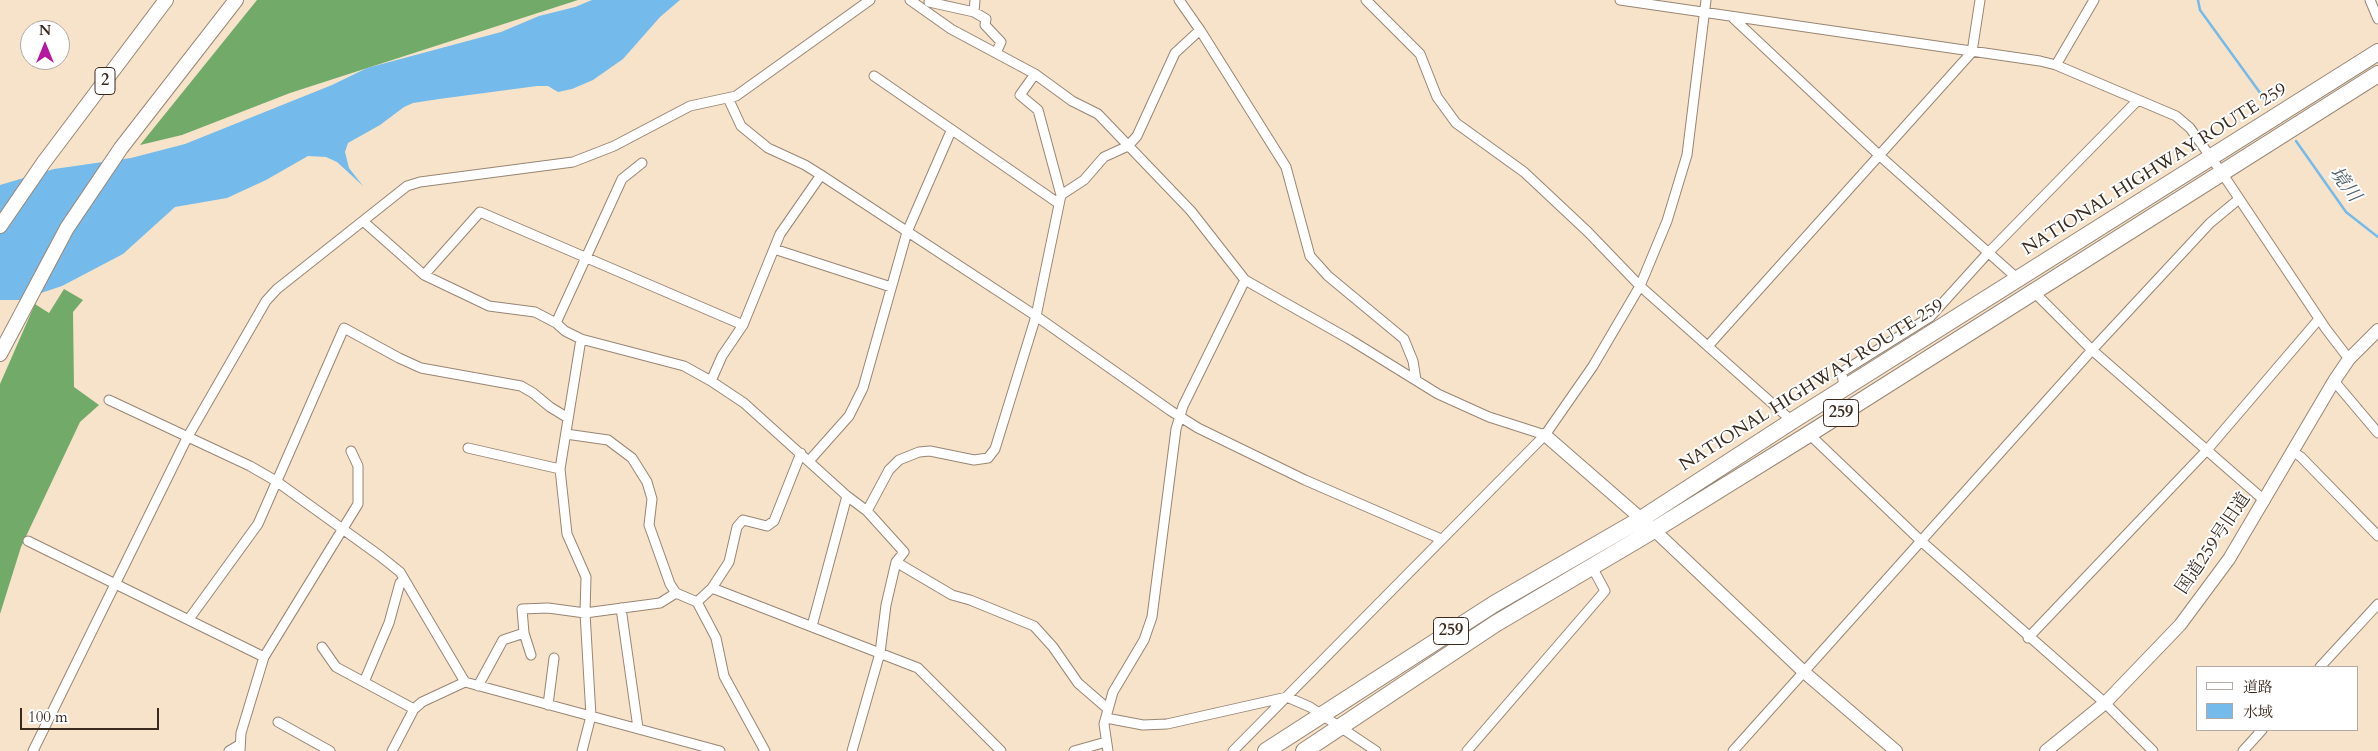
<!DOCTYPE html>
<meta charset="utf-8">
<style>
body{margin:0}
#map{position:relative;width:2378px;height:751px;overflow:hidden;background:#f6e3ca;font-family:Cardo,"Noto Serif JP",serif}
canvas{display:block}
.legend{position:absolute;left:2196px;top:666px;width:162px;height:65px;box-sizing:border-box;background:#fff;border:1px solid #b1aaa5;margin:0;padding:6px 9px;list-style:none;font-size:15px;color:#3b2a1e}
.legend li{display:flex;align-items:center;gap:10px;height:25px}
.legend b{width:25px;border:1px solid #b1aaa5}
.north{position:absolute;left:20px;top:20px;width:50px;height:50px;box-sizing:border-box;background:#fff;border:1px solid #b1aaa5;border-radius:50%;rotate:0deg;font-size:14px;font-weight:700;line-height:20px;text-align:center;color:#3b2a1e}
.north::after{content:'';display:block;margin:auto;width:18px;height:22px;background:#b5179e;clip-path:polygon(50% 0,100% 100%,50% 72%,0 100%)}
.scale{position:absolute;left:20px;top:708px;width:139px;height:22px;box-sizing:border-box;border:2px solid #3b2a1e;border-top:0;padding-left:6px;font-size:15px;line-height:18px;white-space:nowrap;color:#3b2a1e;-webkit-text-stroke:4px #fff;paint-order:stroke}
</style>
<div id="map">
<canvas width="2378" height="751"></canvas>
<ul class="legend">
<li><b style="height:6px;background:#fff"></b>道路</li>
<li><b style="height:14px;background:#74bbeb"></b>水域</li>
</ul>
<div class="north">N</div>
<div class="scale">100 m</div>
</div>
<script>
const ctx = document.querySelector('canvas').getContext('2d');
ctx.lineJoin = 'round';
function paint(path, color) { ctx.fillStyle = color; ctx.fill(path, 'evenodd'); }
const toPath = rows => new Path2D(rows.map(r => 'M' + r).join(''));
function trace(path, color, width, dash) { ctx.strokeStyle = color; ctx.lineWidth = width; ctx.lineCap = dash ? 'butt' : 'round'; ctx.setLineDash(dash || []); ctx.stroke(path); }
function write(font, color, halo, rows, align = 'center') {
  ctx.font = font + ' Cardo,"Noto Serif JP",serif'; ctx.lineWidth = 4; ctx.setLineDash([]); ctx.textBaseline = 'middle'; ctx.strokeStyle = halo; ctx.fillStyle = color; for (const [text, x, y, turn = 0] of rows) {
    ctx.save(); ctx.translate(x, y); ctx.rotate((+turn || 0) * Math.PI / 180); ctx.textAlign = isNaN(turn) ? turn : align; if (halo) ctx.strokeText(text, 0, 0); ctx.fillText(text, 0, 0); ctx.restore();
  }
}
paint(toPath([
 [257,0,578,0,290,93,182,135,140,145],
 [64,289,83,300,73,312,74,387,99,405,80,422,21,547,0,614,0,384,35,304,49,313]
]), '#72ab69');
paint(toPath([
 [592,0,680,0,660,17,623,59,593,80,572,89,558,92,548,86,537,86,439,99,413,103,404,107,380,125,348,143,345,152,349,168,363,186,337,162,326,157,308,156,266,180,227,198,175,207,123,254,62,286,20,300,0,300,0,185,54,169,131,158,185,144,332,85,367,68,501,32,539,16,575,7]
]), '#74bbeb');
trace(toPath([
 [2198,0,2200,10,2266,101],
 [2296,141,2346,212,2378,237]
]), '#74bbeb', 2.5);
const street = toPath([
 [1179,0,1200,30,1286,167,1310,256,1328,276,1404,339,1413,361,1416,380],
 [1366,0,1420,54,1437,97,1456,123,1524,172,1588,232,1640,286,1792,421],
 [1620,0,2040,61,2056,65,2176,116,2190,128,2222,173,2326,329,2349,359],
 [2370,0,2378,19],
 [929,2,974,12,986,19,985,25,1001,42,996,53],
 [974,12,975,0],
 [1733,18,1880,156,2018,279],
 [2056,65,2094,0],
 [1035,74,1072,101,1098,114,1191,211,1245,280,1349,339,1438,394,1489,417,1545,435],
 [874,76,1058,203],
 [728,98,741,126,768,148,805,165,821,175,1036,316,1171,411,1198,428,1305,480,1441,539],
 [1061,195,1084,180,1104,157,1128,146,1137,136,1175,53,1200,30],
 [363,221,424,275,489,306,535,312,556,323,565,331,581,339,684,366,711,381,744,403,847,496,867,511,904,552,896,562,886,605,880,653,852,751],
 [774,249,891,287],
 [424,275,480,212,743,325],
 [2033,291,2092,350,2265,501],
 [556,323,622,179,642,163],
 [581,339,560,469,567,534,586,577,585,613,591,716,582,751],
 [1708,346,1972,52,1980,0],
 [711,381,722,356,743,325,780,234,821,175],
 [2334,381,2378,433],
 [1844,389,1842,372,1930,317,1987,254,2138,100],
 [109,400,250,466,276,481,380,556,400,572,465,682,720,751],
 [566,434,608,440,632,458,647,482,652,499,649,525,670,584,676,593],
 [1809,434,1921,541,2105,703,2153,751],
 [468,448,560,469],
 [2292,451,2301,457,2378,536],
 [809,461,849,416,863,388,907,232,951,131],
 [867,511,889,470,899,460,919,452,930,451,974,460,988,458,995,449,1036,316,1061,195,1038,110,1020,95,1035,74,951,29,910,0],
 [28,541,264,657],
 [896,562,952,595,970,600,1034,626,1053,647,1078,683,1108,709],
 [712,588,918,668,1001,751],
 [697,602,712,588,729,562,737,527,743,520,767,526,774,521,801,453],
 [621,608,638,728],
 [189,619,258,524,344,328,399,358,421,368,521,386,533,393,550,407,568,418],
 [812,626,847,496],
 [2028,638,2207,450,2319,319],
 [322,647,336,667,414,709],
 [531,655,524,633,522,609,548,608,585,613,660,603,676,593,697,602,716,638,724,676,765,751],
 [2320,667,2378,604],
 [364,682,389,623,400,583,404,580],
 [478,686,503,640,524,633],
 [548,705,554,658],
 [1106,718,1143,725,1167,724,1287,697,1310,707,1376,751],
 [278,722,330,751],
 [33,751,187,438,266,301,277,289,407,186,420,182,573,162,614,146,690,106,736,96,870,0],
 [229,751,239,745],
 [240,751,241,733,264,657,358,504,358,466,351,451],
 [392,751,414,709,422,702,465,682],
 [1074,751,1106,742],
 [1108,751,1104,724,1113,692,1144,640,1152,617,1176,429,1183,406,1245,280],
 [1233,751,1545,435,1593,366,1640,286,1667,221,1687,155,1706,0],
 [1467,751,1605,591,1592,567],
 [1733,751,2092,350,2210,223,2239,199],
 [2243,751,2262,730]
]);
const secondary = toPath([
 [1545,435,1654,530,1804,672,1896,751],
 [2046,751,2105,703,2180,625,2229,559,2334,381,2349,359,2378,330]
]);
const primary = toPath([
 [0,226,44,162,166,0],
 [0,354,67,228,121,148,236,0]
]);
const highway = toPath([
 [1266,751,1494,604,1641,519,1792,421,2378,52],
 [1304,751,1495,624,1654,530,1809,434,2378,74]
]);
trace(street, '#988674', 11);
trace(secondary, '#988674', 14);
trace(primary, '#988674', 16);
trace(highway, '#988674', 18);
trace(street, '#fff', 9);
trace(secondary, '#fff', 12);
trace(primary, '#fff', 14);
trace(highway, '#fff', 16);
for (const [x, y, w] of [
 [105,81,20],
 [1841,413,35],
 [1451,631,35]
]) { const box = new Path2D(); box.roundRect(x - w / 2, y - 13.5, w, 27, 4); ctx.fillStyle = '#fff'; ctx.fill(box); trace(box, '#3b2a1e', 1); }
write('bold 16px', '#3b2a1e', null, [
 ["2",105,81],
 ["259",1841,413],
 ["259",1451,631]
]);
write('18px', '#3b2a1e', '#fff', [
 ["NATIONAL HIGHWAY ROUTE 259",2155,170,-32],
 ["NATIONAL HIGHWAY ROUTE 259",1812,386,-32],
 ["国道259号旧道",2214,544,-56]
]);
write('italic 19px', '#4f5d66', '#fff', [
 ["境川",2344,185,53]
]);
</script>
